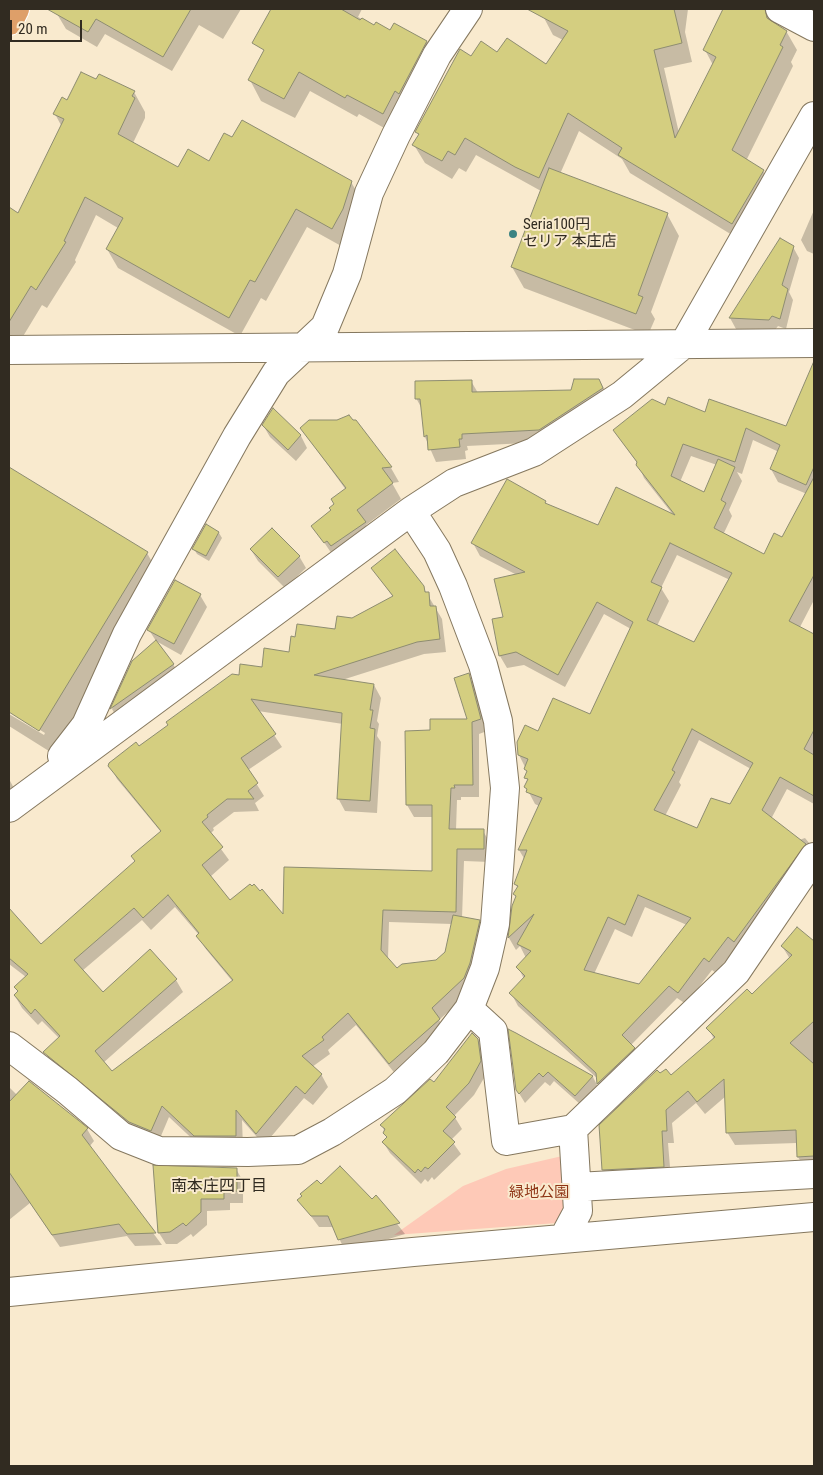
<!DOCTYPE html>
<meta charset="utf-8">
<style>
body{margin:0}
#map{position:relative;width:823px;height:1475px;overflow:hidden;background:#f9eace;font-family:"Roboto Condensed",sans-serif}
canvas{display:block}
.frame{position:absolute;inset:0;border:10px solid #312b21;pointer-events:none}
.scale{position:absolute;left:10px;top:20px;width:72px;height:22px;box-sizing:border-box;border:2px solid #312b21;border-top:0;padding-left:6px;font-size:15px;line-height:18px;white-space:nowrap;color:#312b21;-webkit-text-stroke:4px #f9eace;paint-order:stroke}
</style>
<div id="map">
<canvas width="823" height="1475"></canvas>
<div class="frame"></div>
<div class="scale">20 m</div>
</div>
<script>
const ctx = document.querySelector('canvas').getContext('2d');
ctx.lineJoin = 'round';
function paint(path, color) { ctx.fillStyle = color; ctx.fill(path, 'evenodd'); }
const toPath = rows => new Path2D(rows.map(r => 'M' + r).join(''));
function trace(path, color, width, dash) { ctx.strokeStyle = color; ctx.lineWidth = width; ctx.lineCap = dash ? 'butt' : 'round'; ctx.setLineDash(dash || []); ctx.stroke(path); }
function write(font, color, halo, rows, align = 'center') {
  ctx.font = font + ' "Roboto Condensed","Noto Sans JP",sans-serif'; ctx.lineWidth = 4; ctx.setLineDash([]); ctx.textBaseline = 'middle'; ctx.strokeStyle = halo; ctx.fillStyle = color; for (const [text, x, y, turn = 0] of rows) {
    ctx.save(); ctx.translate(x, y); ctx.rotate((+turn || 0) * Math.PI / 180); ctx.textAlign = isNaN(turn) ? turn : align; if (halo) ctx.strokeText(text, 0, 0); ctx.fillText(text, 0, 0); ctx.restore();
  }
}
paint(toPath([
 [571,1154,571,1222,394,1235,463,1186,506,1169]
]), '#fec9b7');
paint(toPath([
 [60,9,241,9,223,39,199,25,172,71,105,34,97,47,66,29,57,14],
 [306,9,362,9,358,17,375,26,391,31,395,25,427,42,438,62,395,134,359,114,357,117,310,91,295,118,261,101,250,80,278,55],
 [547,9,688,9,685,32,692,62,664,68,679,133,713,65,705,50,725,9,814,9,814,22,776,21,775,24,786,31,797,50,791,62,793,66,746,161,763,171,774,189,742,241,630,173,622,159,579,131,560,174,667,214,679,236,651,312,655,319,648,335,524,288,512,267,541,191,476,155,466,172,459,168,452,179,425,163,414,145,419,136,417,132,472,58,498,54,547,65,563,40,553,35,543,16],
 [97,80,134,92,145,112,145,118,133,143,178,169,209,162,351,182,362,201,343,247,307,227,266,301,261,298,240,336,118,268,107,249,118,228,96,215,75,260,76,262,47,308,42,305,19,343,9,337,9,209,18,215,62,127,55,114],
 [814,210,814,254,807,251,801,240],
 [781,239,793,247,799,258,789,292,793,300,786,329,778,326,775,330,736,329,730,318],
 [599,380,606,392,546,442,467,446,468,450,465,451,466,459,436,462,425,437,422,409,416,398,471,381,478,393,572,392],
 [801,395,814,401,814,600,800,627,807,639,814,644,814,804,787,789,771,819,799,840,805,838,814,849,716,973,712,970,686,1004,677,998,631,1045,641,1061,598,1086,598,1079,518,1006,511,993,524,979,518,967,526,958,520,946,516,950,509,938,513,906,517,898,515,894,518,888,515,884,525,860,519,850,539,806,535,804,526,787,528,773,519,755,590,715,631,629,604,614,565,687,524,665,507,668,500,656,493,620,504,618,517,575,480,556,473,543,545,502,547,505,599,527,674,516,644,478,638,464,614,430,666,406,787,428],
 [753,440,779,452,771,469,778,482,807,494,783,539,764,555,723,535,732,516,729,510,742,481,737,472,742,474],
 [691,456,717,465,704,494,680,482],
 [677,555,730,580,695,644,657,626,669,601,661,588],
 [699,740,751,769,731,806,698,830,665,816,681,785,679,782],
 [645,907,687,925,639,986,594,974,615,929,632,937],
 [272,411,301,436,307,448,296,461,270,437,263,425],
 [356,421,391,468,399,482,392,483,401,499,366,525,374,538,334,557,313,526,332,511,346,490,301,428],
 [9,468,147,553,160,576,52,753,9,726,9,714,44,735,45,733,9,711],
 [219,533,222,538,209,561,197,554,194,549],
 [251,550,299,556,306,568,285,588,258,561],
 [373,569,423,587,442,619,446,652,424,654,342,680,374,685,381,698,377,721,379,724,377,736,381,742,377,813,345,811,338,798,343,724,258,711,282,747,248,770,264,796,255,803,259,811,234,812,213,828,214,830,210,834,229,860,210,877,230,902,284,917,433,872,434,817,414,817,407,805,431,732,468,720,468,675,476,687,487,731,479,734,479,797,461,797,461,800,457,800,456,830,483,831,490,843,490,862,464,861,462,918,479,921,486,933,471,991,439,1020,446,1032,397,1076,356,1025,328,1050,330,1054,312,1067,321,1074,328,1087,313,1105,304,1098,264,1145,242,1120,243,1148,202,1148,169,1117,158,1143,138,1135,52,1065,45,1052,59,1038,42,1021,38,1025,22,1008,15,996,26,977,9,964,9,935,20,922,41,946,136,862,161,832,117,779,110,766,240,676,263,668,393,597],
 [175,907,199,935,198,936,205,948,233,982,111,1073,103,1063,183,992,176,980,103,994,82,971,142,920,151,930],
 [389,922,452,924,447,952,437,961,397,970,388,959],
 [200,595,207,607,181,655,156,641,149,630],
 [133,662,173,664,180,676,118,720,112,709],
 [9,779,16,792,9,797],
 [797,929,814,943,814,1169,805,1169,798,1157,797,1143,735,1145,727,1132,726,1096,705,1114,696,1103,672,1123,674,1143,668,1143,671,1179,611,1182,603,1170,660,1075,671,1077,714,1039,708,1028,752,996,790,959,782,946],
 [510,1031,593,1077,598,1087,581,1105,554,1081,550,1086,545,1082,525,1103,517,1090],
 [477,1039,484,1051,487,1073,474,1095,454,1116,462,1129,451,1140,461,1154,434,1180,432,1177,428,1182,425,1179,421,1184,390,1153,383,1142,387,1138,382,1125,434,1084],
 [9,1087,17,1095,87,1129,94,1141,89,1147,162,1245,135,1246,127,1236,60,1247,30,1203,9,1220],
 [236,1169,243,1181,243,1203,230,1203,230,1210,207,1211,207,1225,193,1237,191,1234,177,1244,166,1244,159,1233],
 [321,1186,372,1201,376,1197,405,1234,356,1249,345,1251,334,1227,319,1227,299,1200]
]), '#0003');
const building = toPath([
 [47,9,191,9,163,57,96,19,88,32,47,9],
 [271,9,341,9,360,20,362,18,374,25,376,22,390,30,394,23,427,41,399,94,395,91,383,114,347,95,345,98,299,72,284,99,248,80,264,50,252,43,271,9],
 [527,9,674,9,682,43,654,50,675,138,716,57,703,50,723,9,765,9,767,18,787,31,780,45,783,47,732,150,764,170,732,224,618,155,622,148,568,113,539,178,515,167,465,138,455,155,448,151,442,161,412,145,419,134,415,132,460,49,471,56,481,41,497,52,507,38,546,64,568,31,527,9],
 [81,72,96,79,99,74,135,91,132,96,135,98,118,134,178,167,188,149,209,161,224,133,232,137,242,120,352,181,343,209,332,229,296,209,255,282,250,280,229,318,106,249,123,218,85,197,64,241,66,242,36,290,31,286,9,322,9,207,18,213,64,119,53,114,62,97,67,100,81,72],
 [549,168,668,213,638,295,643,297,636,314,511,267,549,168],
 [780,238,794,246,782,285,788,289,780,319,772,316,769,320,729,318,780,238],
 [814,361,814,467,806,485,770,469,780,445,746,428,735,462,683,444,671,476,704,492,718,459,735,467,721,500,726,503,714,528,764,554,774,533,782,537,814,477,814,575,789,621,814,634,814,730,804,749,814,755,814,796,780,777,762,810,806,844,734,942,728,937,709,962,704,958,678,993,669,986,622,1035,635,1048,597,1084,596,1073,509,993,525,976,516,967,531,951,517,944,534,914,508,938,512,906,516,896,513,894,518,886,514,884,527,850,518,850,542,798,526,792,527,789,524,787,528,779,524,778,527,771,524,769,528,759,518,755,517,742,525,725,538,731,553,698,590,714,633,622,597,602,558,675,516,652,499,656,492,619,503,617,494,579,525,572,471,543,507,479,546,501,545,503,598,525,616,487,675,515,636,465,637,462,613,430,652,399,665,405,668,397,705,412,709,399,786,426,814,361],
 [670,543,732,573,694,642,647,620,662,587,651,582,670,543],
 [692,729,753,763,730,804,711,798,697,828,654,810,675,772,672,770,692,729],
 [638,895,691,918,639,984,584,970,608,917,625,925,638,895],
 [574,379,599,379,603,388,539,430,462,434,462,439,459,439,460,447,428,450,427,435,424,437,420,399,415,399,415,381,472,380,472,392,571,390,574,379],
 [273,408,301,435,288,450,262,425,273,408],
 [349,415,353,420,356,420,392,467,382,468,393,483,357,510,366,522,331,546,327,541,324,543,311,526,331,510,329,508,334,504,331,499,346,488,300,428,309,420,337,420,349,415],
 [9,467,148,552,39,731,9,712,9,467],
 [206,524,219,532,206,556,192,549,206,524],
 [272,528,300,556,278,577,250,549,272,528],
 [395,549,424,586,425,592,429,592,430,606,436,606,440,639,417,642,314,675,374,684,370,710,373,710,370,728,375,729,370,801,337,799,342,713,251,699,276,734,241,758,258,783,248,791,254,799,227,799,207,815,208,817,202,822,223,847,202,865,230,900,250,884,252,886,254,884,260,891,262,889,283,914,284,867,432,871,432,805,406,805,405,731,430,730,430,719,467,719,454,678,469,673,481,719,472,722,473,785,454,785,455,788,451,788,449,829,484,829,484,849,457,849,456,912,383,910,381,950,397,968,402,964,436,960,445,952,453,915,480,920,470,963,464,978,432,1008,440,1019,389,1064,348,1013,322,1037,324,1040,302,1056,322,1074,305,1094,296,1086,256,1134,236,1110,236,1136,194,1136,162,1106,151,1131,129,1122,43,1052,60,1036,35,1009,31,1014,14,995,18,991,14,987,28,974,9,958,9,908,41,944,135,861,131,856,161,831,108,766,109,763,136,742,139,746,168,725,166,722,232,674,239,675,240,664,262,667,264,648,289,652,291,636,295,637,297,624,335,629,337,616,352,618,393,596,371,568,395,549],
 [168,895,199,933,196,936,233,980,112,1071,95,1051,177,979,150,949,103,992,74,960,134,908,143,918,168,895],
 [175,580,201,594,174,644,147,630,175,580],
 [156,640,174,664,110,709,132,661,156,640],
 [797,927,814,941,814,1021,790,1043,814,1064,814,1156,797,1157,796,1130,726,1133,724,1079,697,1102,688,1091,666,1110,667,1131,662,1131,664,1167,602,1170,599,1125,657,1070,660,1073,666,1069,671,1075,715,1037,706,1028,747,989,752,994,792,955,781,946,797,927],
 [508,1029,516,1033,593,1076,575,1096,548,1072,543,1077,539,1073,519,1094,516,1090,508,1029],
 [472,1033,478,1039,481,1061,469,1083,446,1107,456,1117,443,1131,455,1142,428,1169,425,1167,421,1172,418,1169,415,1173,382,1142,387,1137,383,1133,385,1129,380,1125,430,1079,434,1082,472,1033],
 [29,1081,88,1128,82,1135,156,1233,127,1234,119,1224,52,1235,9,1172,9,1102,29,1081],
 [153,1165,237,1168,237,1191,224,1191,224,1199,201,1199,201,1212,186,1226,183,1223,170,1232,158,1233,153,1165],
 [340,1166,372,1199,376,1195,400,1223,338,1240,328,1216,311,1216,297,1200,302,1196,300,1194,317,1180,321,1184,340,1166]
]);
paint(building, '#d4ce80');
trace(building, '#8d8c70', 1);
const minor = toPath([
 [780,9,814,27],
 [9,350,814,343],
 [62,756,86,725,127,634,237,436,276,373,325,327,347,274,369,193,396,135,437,55,468,9],
 [9,808,411,511,454,483,534,452,622,395,684,344,814,116],
 [469,1009,493,1031,506,1141,573,1129,736,972,814,857],
 [9,1046,67,1090,121,1136,159,1151,248,1152,298,1150,332,1132,395,1091,436,1052,469,1009,485,968,495,924,505,788,498,721,483,665,453,586,437,551,411,511],
 [577,1187,814,1174],
 [563,1239,578,1211,573,1129],
 [9,1292,413,1252,814,1217]
]);
const highway = toPath([
 [9,21,15,9]
]);
trace(minor, '#85785f', 30);
trace(highway, '#fff', 30);
trace(minor, '#fff', 28);
trace(highway, '#de9f69', 28);
for (const [x, y, r, color] of [
 [513,234,5,"#3b8382"]
]) { const dot = new Path2D(); dot.arc(x, y, r, 0, 2 * Math.PI); ctx.fillStyle = color; ctx.fill(dot); trace(dot, '#f9eace', 2); }
write('15px', '#312b21', '#f9eace', [
 ["Seria100円",523,225],
 ["セリア 本庄店",523,242]
], 'left');
write('15px', '#8f3516', '#f9eace', [
 ["緑地公園",539,1193]
]);
write('16px', '#312b21', '#f9eace', [
 ["南本庄四丁目",219,1187]
]);
</script>
